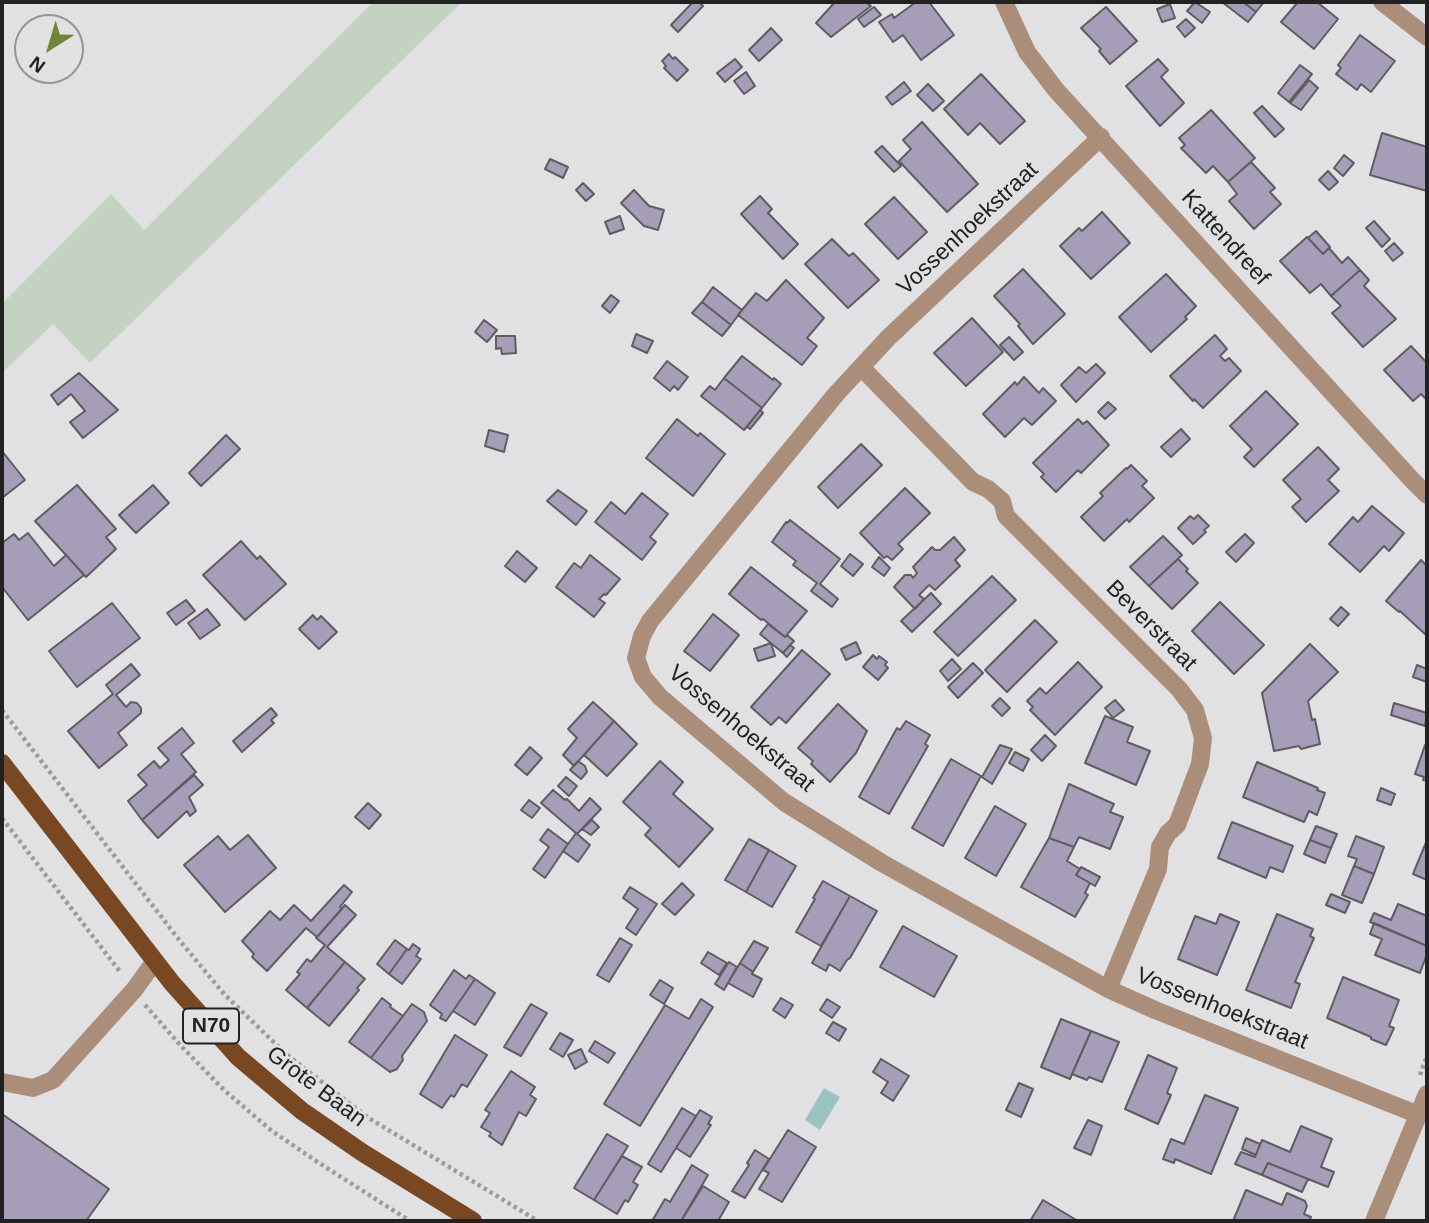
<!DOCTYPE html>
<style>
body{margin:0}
#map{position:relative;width:1429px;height:1223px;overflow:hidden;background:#e1e1e3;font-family:Helvetica,sans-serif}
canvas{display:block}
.frame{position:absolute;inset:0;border:4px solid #222223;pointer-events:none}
.north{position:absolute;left:14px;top:14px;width:70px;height:70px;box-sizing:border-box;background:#e1e1e3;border:2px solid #959596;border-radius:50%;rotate:217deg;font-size:19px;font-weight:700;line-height:28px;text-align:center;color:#222223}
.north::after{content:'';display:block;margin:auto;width:24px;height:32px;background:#728536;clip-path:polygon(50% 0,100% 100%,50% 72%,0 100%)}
</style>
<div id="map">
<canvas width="1429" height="1223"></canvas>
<div class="frame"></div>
<div class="north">N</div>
</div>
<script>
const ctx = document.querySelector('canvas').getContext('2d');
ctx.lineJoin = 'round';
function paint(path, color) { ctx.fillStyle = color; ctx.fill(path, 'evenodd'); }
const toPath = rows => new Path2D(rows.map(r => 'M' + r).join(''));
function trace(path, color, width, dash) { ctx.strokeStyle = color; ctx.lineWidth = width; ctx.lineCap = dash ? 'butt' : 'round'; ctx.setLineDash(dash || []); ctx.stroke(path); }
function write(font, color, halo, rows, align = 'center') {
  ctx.font = font + ' Helvetica,sans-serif'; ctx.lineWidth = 5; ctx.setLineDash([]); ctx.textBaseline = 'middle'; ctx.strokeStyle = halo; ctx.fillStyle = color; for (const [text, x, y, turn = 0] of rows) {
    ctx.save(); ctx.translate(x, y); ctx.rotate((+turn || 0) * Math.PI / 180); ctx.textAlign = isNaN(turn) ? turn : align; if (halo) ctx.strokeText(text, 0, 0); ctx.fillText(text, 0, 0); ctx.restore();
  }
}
paint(toPath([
 [373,2,462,2,90,363,53,324,2,373,2,304,111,194,144,230]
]), '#c3d2c1');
paint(toPath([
 [824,1088,840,1097,820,1130,805,1120]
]), '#9bc1c1');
const building = toPath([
 [693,2,699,2,703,6,678,32,671,25,693,2],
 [835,2,866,2,871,6,831,37,816,23,835,2],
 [916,2,929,2,954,35,921,60,903,35,893,42,879,22,892,14,894,18,916,2],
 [1195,2,1210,12,1202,23,1187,11,1195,2],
 [1222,2,1243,2,1256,12,1248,22,1222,2],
 [1243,2,1264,2,1256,12,1243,2],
 [1298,2,1317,2,1338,19,1314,49,1281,22,1298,2],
 [1170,4,1175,18,1162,22,1157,9,1170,4],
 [874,7,881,15,864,27,858,19,874,7],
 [1106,7,1137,41,1110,64,1099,51,1101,49,1081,28,1106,7],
 [1186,19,1195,28,1185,37,1177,27,1186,19],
 [771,28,782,40,759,61,749,50,771,28],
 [1360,35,1395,61,1371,92,1361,84,1357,90,1336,74,1341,68,1338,65,1360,35],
 [669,54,673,59,675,57,688,70,677,81,664,68,666,66,662,61,669,54],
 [735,59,742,67,725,82,717,73,735,59],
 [1158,59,1168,70,1161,77,1184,103,1160,126,1126,86,1158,59],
 [1300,65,1312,74,1289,102,1278,93,1300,65],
 [746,72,755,86,744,94,734,81,746,72],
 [981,74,1025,121,1000,144,980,123,968,135,944,109,981,74],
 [1309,80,1318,88,1301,110,1290,103,1309,80],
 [904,82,911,91,892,105,886,97,904,82],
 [928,84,944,101,933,111,917,95,928,84],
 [1262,106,1284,129,1275,137,1254,113,1262,106],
 [1211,110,1255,158,1228,182,1213,166,1206,173,1181,148,1185,145,1179,138,1211,110],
 [922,122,978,184,947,212,899,161,911,149,903,140,922,122],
 [1382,133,1427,147,1427,191,1370,175,1382,133],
 [882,146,901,166,894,172,875,152,882,146],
 [1344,155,1354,163,1343,176,1334,168,1344,155],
 [550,159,568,167,563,178,545,169,550,159],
 [1251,162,1275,188,1270,192,1281,204,1254,229,1229,201,1237,194,1228,182,1251,162],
 [1328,171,1338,182,1329,190,1319,180,1328,171],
 [583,183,594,194,586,201,576,190,583,183],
 [634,190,649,206,664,210,658,230,644,226,621,203,634,190],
 [760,196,772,209,768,213,798,244,783,259,741,214,760,196],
 [894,197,927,232,898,259,865,224,894,197],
 [1102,212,1130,243,1091,279,1060,246,1079,228,1082,231,1102,212],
 [620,216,624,229,610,234,605,222,620,216],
 [1374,221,1390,239,1382,247,1366,228,1374,221],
 [1316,231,1330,247,1323,254,1308,238,1316,231],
 [1307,237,1323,254,1329,248,1342,263,1348,257,1360,270,1331,296,1321,284,1310,293,1280,261,1307,237],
 [832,239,849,256,853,253,879,280,848,308,805,264,832,239],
 [1394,243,1403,253,1393,261,1385,251,1394,243],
 [1023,269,1065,314,1033,344,1018,326,1020,324,994,296,1023,269],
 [1360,270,1369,280,1364,286,1396,319,1363,347,1332,313,1341,306,1331,296,1360,270],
 [1166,274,1196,306,1185,317,1187,319,1151,352,1119,317,1166,274],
 [786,280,824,318,807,338,817,346,802,365,738,315,756,293,767,301,786,280],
 [713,287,742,310,731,325,702,302,713,287],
 [611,295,619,301,610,313,602,306,611,295],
 [702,302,731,325,722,336,692,313,702,302],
 [972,318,1003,352,966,386,934,353,972,318],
 [484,320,497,330,487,342,475,332,484,320],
 [636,334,653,341,647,353,632,346,636,334],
 [1215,335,1227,349,1220,356,1225,361,1229,358,1241,371,1203,408,1194,399,1193,401,1170,376,1215,335],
 [496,336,515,336,516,353,502,354,501,348,496,349,496,336],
 [1009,337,1023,352,1014,360,1000,345,1009,337],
 [1411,346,1427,363,1427,400,1421,394,1413,401,1384,370,1411,346],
 [742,356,773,380,774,378,781,384,762,408,724,378,742,356],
 [667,361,688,377,678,390,674,386,670,391,654,378,667,361],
 [1096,364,1105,373,1076,402,1061,385,1079,367,1086,373,1096,364],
 [79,373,118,410,83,438,70,422,85,411,71,394,58,405,51,395,79,373],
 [1024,377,1039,393,1043,388,1056,401,1032,425,1024,418,1005,437,983,414,1015,382,1017,385,1024,377],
 [724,378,762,408,744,430,701,396,710,386,715,390,724,378],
 [1266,391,1298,424,1254,467,1244,457,1252,449,1230,426,1266,391],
 [1108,402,1116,409,1105,419,1098,412,1108,402],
 [760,410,763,413,750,429,747,427,760,410],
 [677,419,698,436,700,433,725,454,693,496,646,458,677,419],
 [1078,419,1083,424,1087,421,1109,445,1081,473,1078,470,1056,492,1041,477,1044,474,1033,463,1078,419],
 [1181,429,1190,439,1171,457,1161,447,1181,429],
 [489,430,508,435,504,452,485,446,489,430],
 [226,435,240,449,201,486,189,473,226,435],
 [861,444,882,465,838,508,818,487,861,444],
 [1318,447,1339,469,1328,480,1339,491,1306,522,1292,507,1301,499,1283,480,1318,447],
 [2,451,25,480,2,498,2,451],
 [1131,465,1147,481,1142,486,1154,498,1129,522,1127,519,1104,541,1081,517,1103,496,1100,493,1126,468,1127,469,1131,465],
 [77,485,116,529,106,537,116,549,86,577,35,521,77,485],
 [153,485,169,503,136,533,119,515,153,485],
 [905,488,930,513,898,544,903,549,892,560,887,556,884,558,860,533,905,488],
 [558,490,587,511,576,525,547,501,558,490],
 [642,493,668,514,650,537,656,542,642,560,595,522,611,502,625,514,642,493],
 [1372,506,1404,533,1389,551,1384,546,1360,572,1329,544,1353,517,1358,522,1372,506],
 [1198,515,1209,526,1204,530,1206,532,1193,544,1178,528,1190,516,1194,519,1198,515],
 [790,520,840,559,820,584,838,599,832,607,811,591,817,583,793,565,796,561,772,542,786,522,787,523,790,520],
 [28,533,54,566,66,555,84,575,28,620,2,587,2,543,14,534,19,540,28,533],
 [1245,534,1254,543,1236,562,1226,552,1245,534],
 [1163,536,1182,555,1149,586,1130,567,1163,536],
 [954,537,965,550,955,560,960,566,935,590,929,585,919,595,924,599,915,609,894,587,905,575,911,575,913,578,917,573,913,567,932,547,935,550,940,550,954,537],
 [241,541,257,559,260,556,286,584,245,620,203,575,241,541],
 [517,551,537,568,525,582,505,566,517,551],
 [850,554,863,564,853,576,841,566,850,554],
 [590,555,620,579,606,595,604,594,599,599,605,603,594,617,556,587,574,563,581,568,590,555],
 [879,557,890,568,884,576,872,567,879,557],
 [1178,559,1188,569,1186,571,1198,583,1172,609,1149,586,1178,559],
 [1421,560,1427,566,1426,635,1400,611,1399,612,1386,601,1421,560],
 [751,567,807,611,785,637,763,619,761,620,729,594,751,567],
 [992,576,1016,600,958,656,934,632,992,576],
 [931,593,941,604,912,632,901,621,931,593],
 [186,600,195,611,176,625,167,613,186,600],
 [1220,602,1264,645,1234,674,1192,631,1220,602],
 [112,603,140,638,77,687,49,651,112,603],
 [1341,607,1349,614,1338,626,1330,619,1341,607],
 [207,609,220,625,200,639,188,623,207,609],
 [713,614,739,635,710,671,684,651,713,614],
 [313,615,317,620,321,616,337,632,319,649,299,629,313,615],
 [1035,620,1057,642,1007,692,985,670,1035,620],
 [768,624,785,637,787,635,794,641,783,653,760,634,768,624],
 [856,642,861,653,846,660,841,649,856,642],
 [771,643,775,656,758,661,754,649,771,643],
 [1310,644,1338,672,1308,701,1312,720,1315,719,1320,744,1301,749,1299,746,1274,751,1262,693,1310,644],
 [790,645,794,648,787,657,783,653,790,645],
 [802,650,830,674,786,723,779,717,771,725,751,707,802,650],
 [873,655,877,659,879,656,887,662,885,665,888,668,878,680,863,667,873,655],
 [952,659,961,669,948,681,940,671,952,659],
 [1078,662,1102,687,1055,735,1030,710,1033,707,1027,701,1040,688,1046,694,1078,662],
 [973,663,983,673,958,698,948,687,973,663],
 [131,664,140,675,116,695,126,707,131,702,137,703,141,708,141,713,118,733,127,745,99,768,68,731,113,694,106,685,131,664],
 [1417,665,1427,669,1427,682,1413,677,1417,665],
 [1000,698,1010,708,1002,716,992,706,1000,698],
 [1115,700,1124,710,1113,718,1105,708,1115,700],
 [593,702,614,721,574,766,563,755,577,738,568,729,593,702],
 [1394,703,1427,713,1425,726,1391,715,1394,703],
 [838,704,867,731,856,753,830,782,811,764,813,761,798,748,838,704],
 [271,708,277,715,271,720,274,723,242,752,233,741,271,708],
 [1105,716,1133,727,1127,742,1150,751,1136,785,1085,763,1105,716],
 [614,721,637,744,607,776,584,755,614,721],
 [906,721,930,735,925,744,928,746,889,814,859,797,897,728,900,730,906,721],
 [182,728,194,743,181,754,196,772,142,820,128,801,147,785,138,775,154,761,160,768,169,760,158,748,182,728],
 [1045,735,1056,746,1042,761,1031,750,1045,735],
 [1000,745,1012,749,992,784,982,777,1000,745],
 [1425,745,1427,746,1427,781,1423,780,1424,777,1415,774,1425,745],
 [530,747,542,758,527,775,515,765,530,747],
 [1015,752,1029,759,1023,771,1009,763,1015,752],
 [951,759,981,776,943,846,912,828,951,759],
 [578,761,585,766,587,772,581,779,570,770,578,761],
 [660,761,683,782,673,794,713,829,679,867,645,835,651,828,623,802,660,761],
 [1257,762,1318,788,1317,790,1325,793,1317,815,1309,811,1304,822,1243,797,1257,762],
 [194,775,203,785,189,797,196,811,190,816,187,811,158,838,142,820,194,775],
 [566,777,577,786,569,796,558,786,566,777],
 [1069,784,1114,804,1110,812,1123,817,1110,849,1079,837,1074,847,1049,838,1069,784],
 [1381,788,1395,794,1391,805,1377,800,1381,788],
 [553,790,565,800,567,799,579,811,590,798,601,809,577,834,541,803,553,790],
 [529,800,540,808,532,818,521,810,529,800],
 [368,803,381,815,369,829,355,817,368,803],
 [995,806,1026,824,996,876,965,858,995,806],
 [592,820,599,827,591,835,582,829,592,820],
 [1232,822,1293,846,1283,872,1270,867,1266,878,1218,858,1232,822],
 [1316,826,1337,834,1331,848,1310,840,1316,826],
 [548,829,568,844,545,878,533,869,549,847,540,840,548,829],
 [576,833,590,845,578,862,563,851,576,833],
 [248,835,276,868,225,912,184,865,218,836,230,850,248,835],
 [1356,836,1384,847,1374,874,1354,866,1357,859,1348,856,1356,836],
 [1049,838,1074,847,1067,861,1080,869,1076,875,1090,883,1085,893,1088,895,1075,917,1021,887,1049,838],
 [749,839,769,850,746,892,725,880,749,839],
 [1310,840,1331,848,1325,863,1304,854,1310,840],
 [1427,840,1427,880,1413,874,1427,840],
 [769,850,796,866,772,907,746,892,769,850],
 [1354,866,1374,874,1362,903,1342,895,1354,866],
 [1081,867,1100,877,1095,886,1076,875,1081,867],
 [823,881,850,896,821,946,796,932,815,899,813,898,823,881],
 [682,883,694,895,675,915,662,904,682,883],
 [344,885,352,892,340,907,342,909,317,937,306,928,267,971,252,957,254,954,242,941,270,911,280,920,294,905,311,921,344,885],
 [630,887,657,904,636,935,626,928,638,909,623,898,630,887],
 [1331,894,1350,902,1345,913,1326,905,1331,894],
 [850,896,877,911,850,958,847,960,840,971,829,964,826,971,812,963,850,896],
 [1398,904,1427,916,1427,946,1370,922,1374,913,1391,920,1398,904],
 [345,905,356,915,327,947,345,962,307,1008,286,990,300,974,297,972,307,959,311,962,325,945,316,938,345,905],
 [1220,914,1239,922,1217,975,1178,959,1195,916,1216,924,1220,914],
 [1277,914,1313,929,1310,936,1314,938,1295,982,1300,984,1291,1008,1246,990,1277,914],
 [1374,923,1427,946,1427,954,1420,973,1375,955,1382,939,1370,934,1374,923],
 [903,926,957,956,934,997,880,967,903,926],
 [620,938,632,945,609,982,597,975,620,938],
 [395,940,407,949,389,974,377,964,395,940],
 [754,941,768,948,753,972,740,963,754,941],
 [413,944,420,949,416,956,421,959,402,984,389,974,407,949,409,950,413,944],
 [708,952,727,963,719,975,701,963,708,952],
 [345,962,365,979,357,988,359,990,329,1026,307,1008,345,962],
 [729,962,737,967,724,990,715,984,729,962],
 [740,963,753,972,752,974,762,979,753,997,728,983,740,963],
 [454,970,466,979,469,975,475,979,446,1021,440,1018,442,1014,430,1005,454,970],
 [1343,977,1399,1000,1389,1026,1394,1028,1386,1045,1371,1039,1371,1037,1327,1018,1343,977],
 [475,979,495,993,475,1025,453,1011,475,979],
 [660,980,673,988,664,1004,650,995,660,980],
 [382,998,391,1005,390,1007,403,1016,371,1058,349,1042,382,998],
 [781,998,793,1005,785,1018,773,1010,781,998],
 [701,999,713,1007,640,1126,604,1104,665,1005,689,1019,701,999],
 [827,999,840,1007,832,1018,820,1010,827,999],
 [412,1004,424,1012,427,1021,402,1056,403,1060,397,1069,390,1072,371,1058,412,1004],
 [531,1004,547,1013,521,1056,504,1047,531,1004],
 [1061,1019,1091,1031,1070,1079,1041,1067,1061,1019],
 [833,1022,846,1029,839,1041,826,1033,833,1022],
 [1091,1031,1119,1042,1102,1082,1089,1077,1087,1080,1072,1074,1091,1031],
 [560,1033,573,1040,563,1057,550,1049,560,1033],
 [455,1035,487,1055,467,1087,462,1084,454,1097,451,1095,442,1108,420,1094,455,1035],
 [595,1041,615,1053,608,1063,589,1051,595,1041],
 [581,1049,587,1062,575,1069,568,1055,581,1049],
 [1148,1055,1177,1068,1167,1093,1171,1095,1158,1124,1125,1109,1148,1055],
 [881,1059,909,1076,893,1101,881,1093,888,1082,873,1072,881,1059],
 [511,1071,535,1087,530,1095,536,1099,526,1116,519,1112,502,1145,489,1136,491,1133,481,1127,490,1113,485,1110,511,1071],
 [1019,1083,1033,1089,1021,1117,1006,1110,1019,1083],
 [1205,1095,1238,1108,1211,1174,1175,1159,1174,1163,1163,1159,1171,1139,1184,1144,1205,1095],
 [682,1108,696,1116,661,1172,648,1164,682,1108],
 [700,1110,712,1117,708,1124,711,1125,690,1157,676,1148,700,1110],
 [2,1114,109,1189,86,1221,2,1221,2,1114],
 [1088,1120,1102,1126,1091,1155,1074,1148,1088,1120],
 [1301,1126,1332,1139,1321,1167,1334,1172,1328,1187,1268,1163,1262,1175,1235,1164,1241,1152,1255,1157,1262,1140,1290,1152,1301,1126],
 [788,1130,816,1147,782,1202,759,1189,769,1173,763,1170,788,1130],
 [607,1134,628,1146,594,1200,574,1188,607,1134],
 [1246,1138,1260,1144,1256,1155,1242,1149,1246,1138],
 [755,1150,769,1159,745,1198,732,1191,749,1165,747,1163,755,1150],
 [622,1156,642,1167,633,1182,638,1185,628,1202,625,1200,617,1214,594,1200,622,1156],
 [1268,1163,1308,1179,1302,1192,1262,1175,1268,1163],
 [692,1165,708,1175,681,1221,652,1221,665,1199,670,1202,692,1165],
 [703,1186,729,1202,718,1221,681,1221,703,1186],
 [1246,1190,1282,1205,1287,1193,1305,1201,1307,1206,1304,1214,1311,1217,1309,1221,1233,1221,1246,1190],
 [1043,1200,1078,1221,1030,1221,1043,1200]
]);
paint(building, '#a69db8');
trace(building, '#5e5d5f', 2);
trace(toPath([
 [2,710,180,941,224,994,286,1054,367,1117,538,1221],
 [2,818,121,973],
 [145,1005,182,1047,225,1091,272,1131,316,1161,410,1221],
 [1420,1075,1427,1056]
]), '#9c9c9e', 4.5, [3.5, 3.5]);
trace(toPath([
 [1004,2,1027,52,1056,90,1412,480,1427,495],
 [1382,2,1427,37],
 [1101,137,888,338,837,393,650,621,642,636,636,658,643,677,660,697,784,802,882,863,1108,989,1155,1010,1419,1115],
 [861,367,973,482,988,489,1002,501,1006,516,1179,689,1195,710,1203,738,1200,764,1177,825,1168,833,1160,847,1158,869,1108,989],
 [2,1082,33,1088,53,1080,134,990,155,961],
 [1374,1221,1427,1094]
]), '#ab8e7a', 18);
trace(toPath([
 [2,763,172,983,238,1057,302,1111,363,1153,473,1221]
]), '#794822', 18);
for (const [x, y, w] of [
 [211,1026,56]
]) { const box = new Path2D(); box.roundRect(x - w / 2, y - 17.5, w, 35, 5); ctx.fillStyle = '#e1e1e3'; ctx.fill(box); trace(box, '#222223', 2); }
write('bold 21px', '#222223', null, [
 ["N70",211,1026]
]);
write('23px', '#222223', '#e1e1e3', [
 ["Vossenhoekstraat",968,229,-43],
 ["Kattendreef",1225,238,48],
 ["Beverstraat",1151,626,45],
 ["Vossenhoekstraat",741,729,40],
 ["Vossenhoekstraat",1222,1009,22],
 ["Grote Baan",316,1087,37]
]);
</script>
